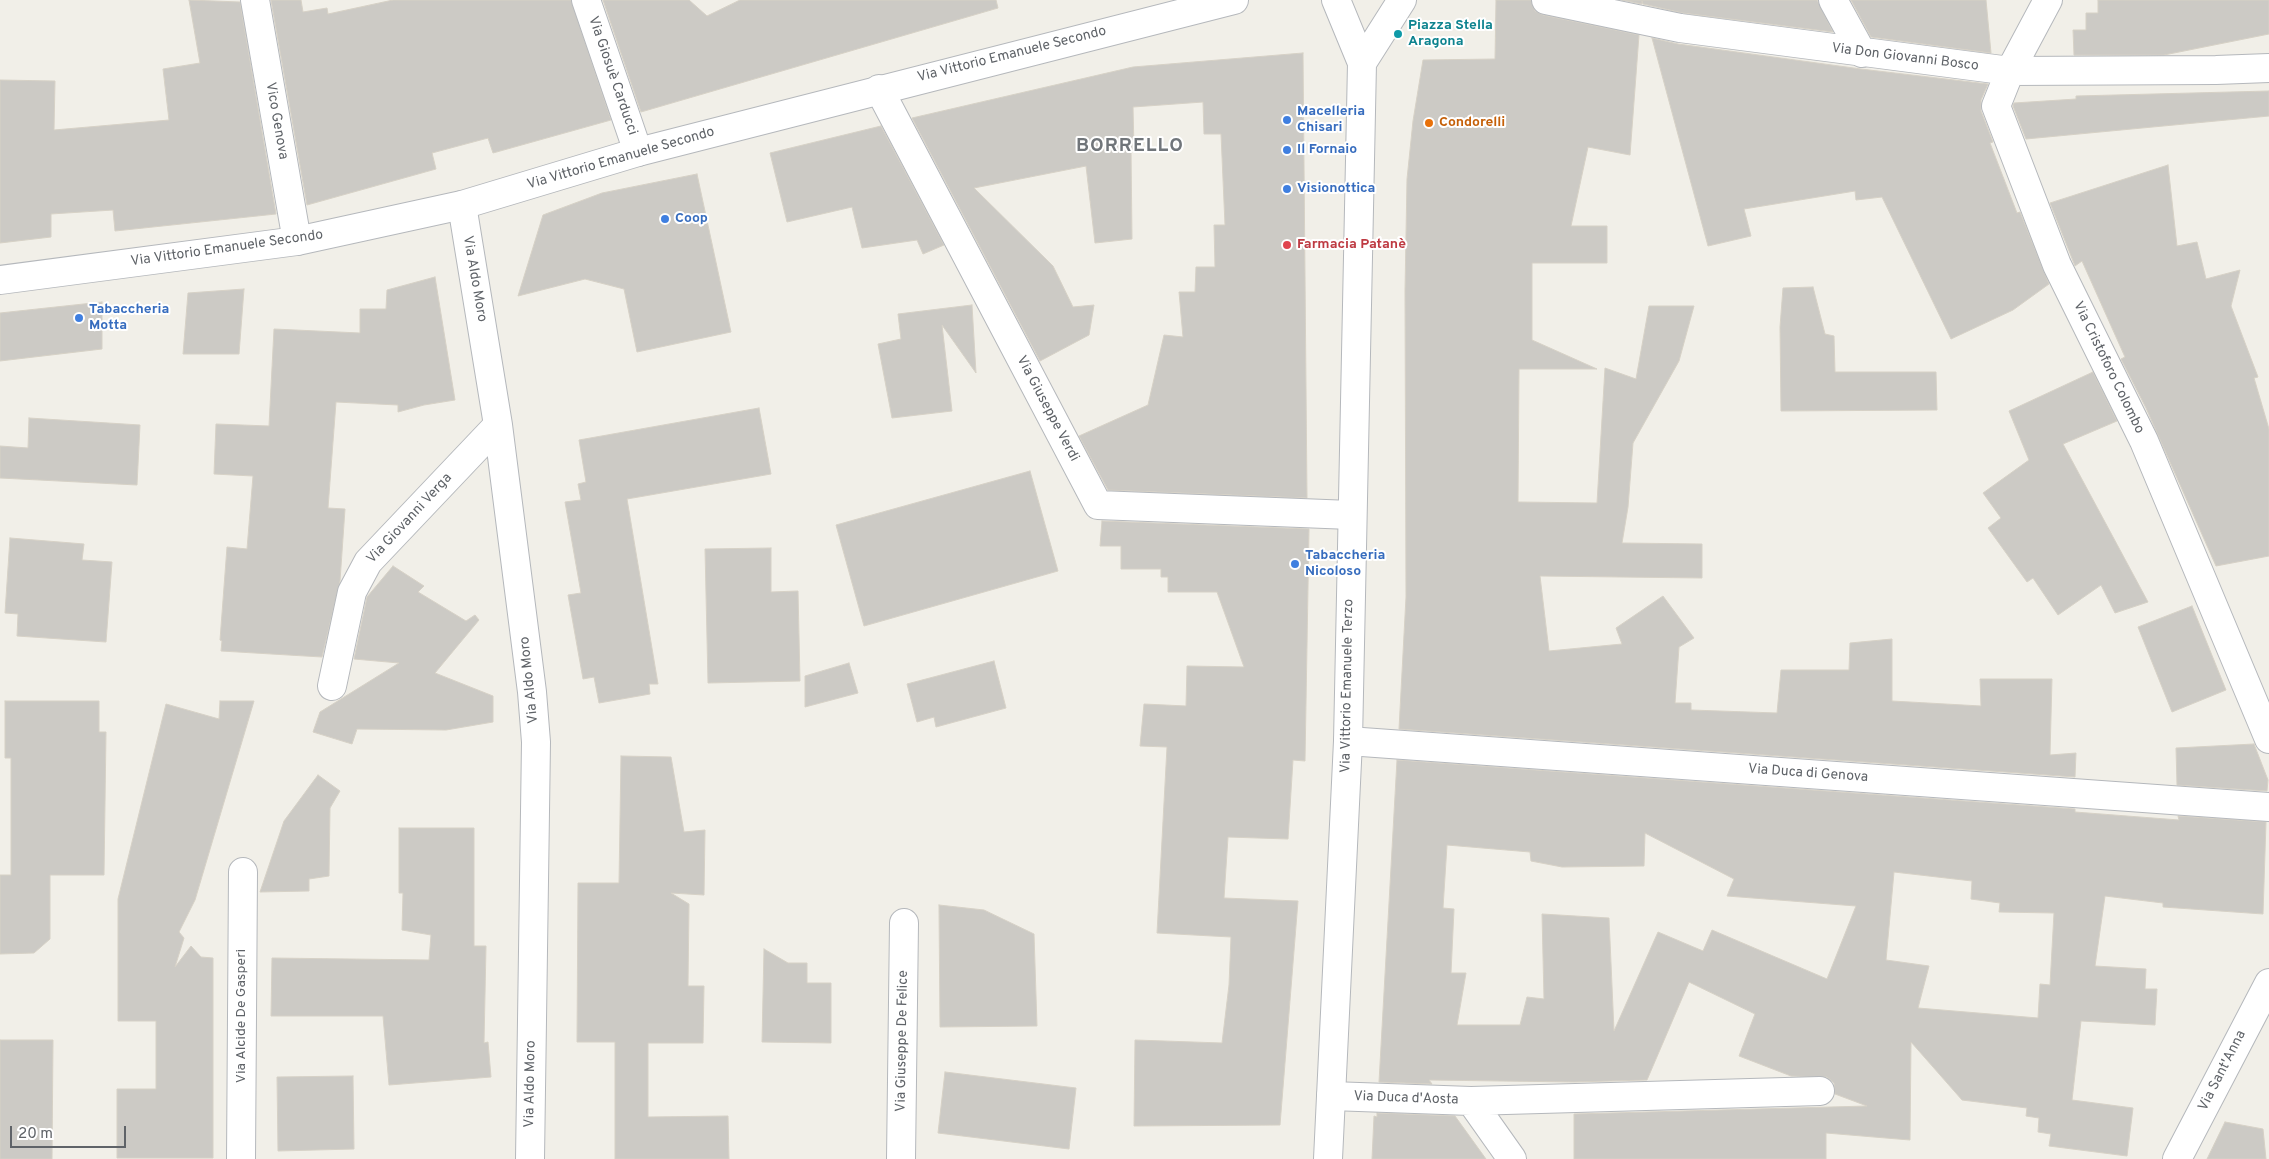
<!DOCTYPE html>
<meta charset="utf-8">
<style>
body{margin:0}
#map{position:relative;width:2269px;height:1159px;overflow:hidden;background:#f1efe8;font-family:Overpass,sans-serif}
canvas{display:block}
.scale{position:absolute;left:10px;top:1126px;width:116px;height:22px;box-sizing:border-box;border:2px solid #5f6368;border-top:0;padding-left:6px;font-size:15px;line-height:18px;white-space:nowrap;color:#5f6368;-webkit-text-stroke:4px #fff;paint-order:stroke}
</style>
<div id="map">
<canvas width="2269" height="1159"></canvas>
<div class="scale">20 m</div>
</div>
<script>
const ctx = document.querySelector('canvas').getContext('2d');
ctx.lineJoin = 'round';
function paint(path, color) { ctx.fillStyle = color; ctx.fill(path, 'evenodd'); }
const toPath = rows => new Path2D(rows.map(r => 'M' + r).join(''));
function trace(path, color, width, dash) { ctx.strokeStyle = color; ctx.lineWidth = width; ctx.lineCap = dash ? 'butt' : 'round'; ctx.setLineDash(dash || []); ctx.stroke(path); }
function write(font, color, halo, rows, align = 'center') {
  ctx.font = font + ' Overpass,sans-serif'; ctx.lineWidth = 4; ctx.setLineDash([]); ctx.textBaseline = 'middle'; ctx.strokeStyle = halo; ctx.fillStyle = color; for (const [text, x, y, turn = 0] of rows) {
    ctx.save(); ctx.translate(x, y); ctx.rotate((+turn || 0) * Math.PI / 180); ctx.textAlign = isNaN(turn) ? turn : align; if (halo) ctx.strokeText(text, 0, 0); ctx.fillText(text, 0, 0); ctx.restore();
  }
}
const building = toPath([
 [189,0,240,2,276,214,115,231,113,210,51,214,51,237,0,243,0,80,55,81,54,130,169,120,163,69,200,63,189,0],
 [271,0,301,0,303,12,327,8,328,14,393,0,571,0,611,120,493,153,488,138,432,153,436,169,307,205,271,0],
 [603,0,689,0,707,16,740,0,996,0,998,8,641,112,603,0],
 [1496,0,1531,0,1535,11,1543,15,1639,35,1630,155,1588,147,1571,226,1607,226,1607,263,1532,263,1532,340,1597,369,1519,369,1518,502,1597,503,1605,368,1636,379,1649,306,1694,306,1679,361,1633,443,1628,507,1622,543,1702,544,1702,578,1540,576,1549,651,1622,644,1616,628,1663,596,1694,638,1679,647,1675,703,1691,703,1691,710,1777,713,1781,670,1849,670,1850,643,1892,639,1892,701,1981,706,1980,679,2052,679,2050,755,2076,753,2075,777,1399,729,1406,597,1405,291,1407,179,1413,121,1423,60,1495,59,1496,0],
 [1622,0,1817,0,1833,32,1683,13,1643,4,1642,1,1642,4,1622,0],
 [1851,0,1986,0,1991,53,1871,37,1851,0],
 [2098,0,2269,0,2269,34,2164,55,2074,55,2073,30,2086,30,2086,13,2098,13,2098,0],
 [1652,38,1678,44,1861,69,1988,84,1981,100,1981,111,1993,142,1990,143,2017,213,2020,212,2049,284,2013,310,1951,339,1882,197,1856,200,1855,191,1744,209,1751,236,1708,246,1652,38],
 [1303,53,1307,498,1108,490,1079,436,1148,405,1164,335,1183,337,1179,292,1195,292,1196,267,1215,267,1214,225,1225,225,1221,134,1204,134,1203,102,1133,107,1134,149,1131,150,1132,239,1095,243,1086,166,974,188,1053,266,1073,307,1094,305,1089,335,1040,361,912,118,1133,67,1303,53],
 [2269,91,2269,116,2026,139,2013,106,2014,103,2076,99,2076,96,2269,91],
 [881,126,944,245,923,254,917,240,862,248,852,207,787,222,770,153,881,126],
 [2168,165,2177,246,2197,242,2206,279,2240,270,2231,306,2258,377,2254,378,2269,429,2269,556,2216,566,2146,408,2121,359,2125,357,2082,261,2075,266,2050,203,2168,165],
 [697,174,731,332,637,352,624,289,585,279,518,296,543,215,602,193,697,174],
 [435,277,455,400,424,405,398,412,398,405,336,402,328,508,345,509,340,581,322,657,221,651,222,641,220,640,227,547,247,549,253,476,214,474,216,424,269,426,274,329,360,333,360,309,386,309,387,290,435,277],
 [1813,287,1825,334,1834,336,1835,372,1936,372,1937,410,1781,411,1780,327,1783,288,1813,287],
 [244,289,239,354,183,354,188,293,244,289],
 [102,302,102,349,0,361,0,313,102,302],
 [972,305,976,373,942,325,952,411,892,418,878,344,901,339,898,314,972,305],
 [2093,372,2117,421,2063,444,2148,602,2115,613,2101,585,2058,615,2033,578,2027,582,1988,528,2001,518,1983,493,2029,460,2009,411,2093,372],
 [759,408,771,474,627,499,658,684,649,684,650,694,599,703,594,677,583,679,568,595,581,593,565,502,581,500,578,484,586,482,579,440,759,408],
 [29,418,140,425,137,485,0,478,0,446,28,448,29,418],
 [1030,471,1058,571,864,626,836,525,1030,471],
 [1102,521,1309,529,1305,761,1293,760,1288,839,1228,837,1224,898,1298,901,1280,1125,1134,1126,1135,1040,1222,1043,1229,985,1231,937,1157,933,1167,747,1140,746,1144,704,1186,706,1187,666,1244,667,1217,592,1168,592,1168,577,1161,577,1161,569,1121,569,1121,546,1100,546,1102,521],
 [10,538,84,544,82,560,112,562,106,642,17,636,18,614,5,613,10,538],
 [771,548,771,592,798,591,800,681,708,683,705,549,771,548],
 [393,566,424,586,418,592,466,621,475,615,479,620,435,673,493,696,493,722,446,730,357,729,352,744,313,732,320,712,399,663,354,659,367,597,393,566],
 [2192,606,2226,690,2172,712,2138,627,2192,606],
 [994,661,1006,708,936,727,934,717,917,722,907,684,994,661],
 [849,663,858,693,805,707,805,676,849,663],
 [5,701,99,701,99,732,106,732,104,875,50,875,50,939,34,953,0,954,0,875,11,875,11,758,5,758,5,701],
 [220,701,254,701,195,900,179,932,184,938,175,967,191,946,201,957,213,958,213,1158,117,1158,117,1089,156,1089,156,1021,118,1021,118,899,166,704,219,719,220,701],
 [2254,744,2268,780,2267,791,2177,785,2176,748,2254,744],
 [621,756,671,757,684,832,705,830,704,895,671,893,689,904,688,986,704,986,703,1043,648,1043,648,1117,728,1116,729,1159,615,1159,615,1042,577,1042,578,883,619,883,621,756],
 [1397,760,2075,809,2075,812,2179,820,2178,816,2266,822,2263,914,2163,907,2163,903,2105,896,2095,966,2146,969,2145,989,2157,989,2155,1025,2081,1021,2072,1100,2133,1108,2127,1156,2049,1146,2051,1134,2038,1132,2039,1118,2026,1116,2027,1108,1962,1100,1911,1042,1910,1140,1826,1133,1826,1159,1574,1159,1574,1114,1867,1106,1835,1094,1834,1083,1827,1077,1791,1076,1739,1056,1755,1014,1689,982,1647,1080,1574,1082,1429,1080,1432,1084,1379,1082,1397,760],
 [1645,833,1734,879,1727,896,1856,906,1827,979,1712,930,1703,951,1658,932,1614,1031,1609,918,1542,914,1544,999,1527,997,1520,1025,1457,1025,1466,973,1451,973,1454,909,1443,908,1447,845,1530,852,1531,861,1562,867,1644,866,1645,833],
 [1894,872,1972,881,1971,899,2000,903,1999,912,2054,913,2050,985,2040,984,2038,1018,1918,1008,1929,966,1886,960,1894,872],
 [318,775,340,791,330,808,329,876,309,879,309,891,260,892,284,821,318,775],
 [399,828,474,828,474,946,486,946,484,1043,488,1042,491,1077,389,1085,383,1016,271,1016,272,958,429,960,431,935,402,930,403,893,399,893,399,828],
 [939,905,984,910,1034,934,1037,1026,940,1027,939,905],
 [764,949,788,963,807,963,807,983,831,983,831,1043,762,1042,764,949],
 [0,1040,53,1040,52,1159,0,1159,0,1040],
 [945,1072,1076,1088,1069,1149,938,1133,945,1072],
 [353,1076,354,1149,278,1151,277,1077,353,1076],
 [1377,1113,1455,1116,1486,1159,1372,1159,1374,1116,1377,1117,1377,1113],
 [2225,1122,2263,1129,2266,1159,2207,1159,2225,1122]
]);
paint(building, '#cccac5');
trace(building, '#d6d1c6', 1);
const minor = toPath([
 [255,0,297,241],
 [586,0,638,152],
 [1546,0,1680,28,2010,71,2216,70,2269,68],
 [1833,0,1862,53],
 [2048,0,2010,71,1996,106,2057,265,2144,441,2269,739],
 [879,89,1098,505,1351,515],
 [462,205,498,425,532,692,536,742,530,1159],
 [332,686,352,592,368,562,498,425],
 [1348,741,2269,807],
 [1331,1096,1471,1101,1512,1159],
 [1471,1101,1820,1091],
 [241,1159,243,872],
 [901,1159,904,923],
 [2177,1159,2269,983]
]);
const tertiary = toPath([
 [1362,63,1402,0],
 [0,280,297,241,462,205,638,152,1234,0],
 [1328,1159,1348,741,1362,63,1336,0]
]);
trace(minor, '#b5b8bc', 30);
trace(tertiary, '#b5b8bc', 30);
trace(minor, '#fff', 28);
trace(tertiary, '#fff', 28);
for (const [x, y, r, color] of [
 [1398,34,5,"#0f9aa8"],
 [1287,120,5,"#3f7fe0"],
 [1429,123,5,"#e8710a"],
 [1287,150,5,"#3f7fe0"],
 [1287,189,5,"#3f7fe0"],
 [665,219,5,"#3f7fe0"],
 [1287,245,5,"#e0444e"],
 [79,318,5,"#3f7fe0"],
 [1295,564,5,"#3f7fe0"]
]) { const dot = new Path2D(); dot.arc(x, y, r, 0, 2 * Math.PI); ctx.fillStyle = color; ctx.fill(dot); trace(dot, '#fff', 2); }
write('bold 14px', '#0d838f', '#fff', [
 ["Piazza Stella",1408,26],
 ["Aragona",1408,42]
], 'left');
write('14px', '#5f6368', '#fff', [
 ["Via Vittorio Emanuele Secondo",1012,55,-14],
 ["Via Don Giovanni Bosco",1905,58,7],
 ["Via Giosuè Carducci",612,76,71],
 ["Vico Genova",276,121,80],
 ["Via Vittorio Emanuele Secondo",621,159,-16],
 ["Via Vittorio Emanuele Secondo",227,249,-8],
 ["Via Aldo Moro",474,279,80],
 ["Via Cristoforo Colombo",2108,368,64],
 ["Via Giuseppe Verdi",1047,409,62],
 ["Via Giovanni Verga",410,519,-47],
 ["Via Aldo Moro",530,680,-96],
 ["Via Vittorio Emanuele Terzo",1348,686,-89],
 ["Via Duca di Genova",1808,774,4],
 ["Via Alcide De Gasperi",242,1016,-90],
 ["Via Giuseppe De Felice",903,1041,-89],
 ["Via Sant'Anna",2223,1071,-63],
 ["Via Aldo Moro",531,1084,-89],
 ["Via Duca d'Aosta",1406,1099,2]
]);
write('bold 14px', '#366cbe', '#fff', [
 ["Macelleria",1297,112],
 ["Chisari",1297,128],
 ["Il Fornaio",1297,150],
 ["Visionottica",1297,189],
 ["Coop",675,219],
 ["Tabaccheria",89,310],
 ["Motta",89,326],
 ["Tabaccheria",1305,556],
 ["Nicoloso",1305,572]
], 'left');
write('bold 14px', '#c56008', '#fff', [
 ["Condorelli",1439,123]
], 'left');
write('bold 14px', '#be3a42', '#fff', [
 ["Farmacia Patanè",1297,245]
], 'left');
ctx.letterSpacing = '1px';
write('bold 19px', '#70757a', '#fff', [
 ["BORRELLO",1130,147]
]);
ctx.letterSpacing = '0px';
</script>
